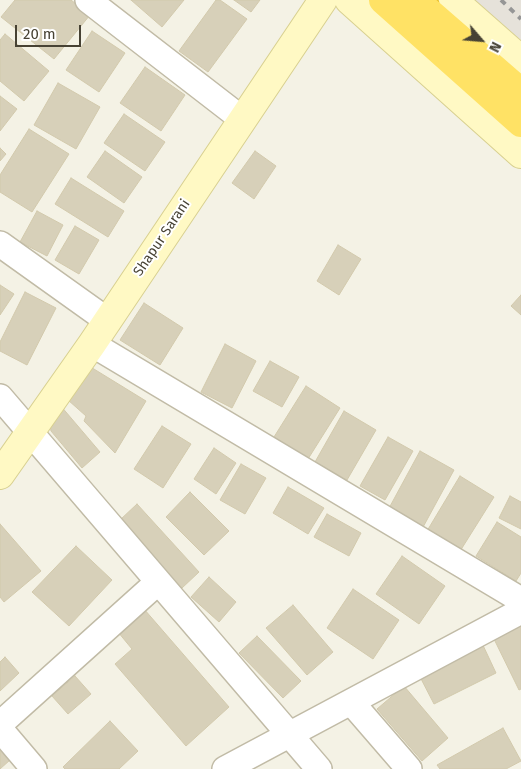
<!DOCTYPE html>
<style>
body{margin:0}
#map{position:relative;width:521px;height:769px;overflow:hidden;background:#f4f2e5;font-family:"Fira Sans",sans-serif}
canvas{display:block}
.north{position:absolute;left:456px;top:15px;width:50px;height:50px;-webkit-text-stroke:4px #fff;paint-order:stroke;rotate:117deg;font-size:14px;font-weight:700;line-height:20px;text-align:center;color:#474234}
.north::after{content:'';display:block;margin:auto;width:18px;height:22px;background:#474234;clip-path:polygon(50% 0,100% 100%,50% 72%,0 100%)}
.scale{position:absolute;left:15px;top:25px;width:66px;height:22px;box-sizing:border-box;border:2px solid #474234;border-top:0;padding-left:6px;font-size:15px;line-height:18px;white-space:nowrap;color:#474234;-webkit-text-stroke:4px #fff;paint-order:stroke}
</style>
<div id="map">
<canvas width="521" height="769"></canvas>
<div class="north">N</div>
<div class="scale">20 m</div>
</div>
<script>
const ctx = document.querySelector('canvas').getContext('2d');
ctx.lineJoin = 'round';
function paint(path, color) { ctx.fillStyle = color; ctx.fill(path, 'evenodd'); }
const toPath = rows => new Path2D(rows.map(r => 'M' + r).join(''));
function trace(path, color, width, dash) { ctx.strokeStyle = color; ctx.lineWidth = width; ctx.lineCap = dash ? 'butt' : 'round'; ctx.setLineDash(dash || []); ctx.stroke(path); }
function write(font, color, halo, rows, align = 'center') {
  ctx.font = font + ' "Fira Sans",sans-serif'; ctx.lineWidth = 4; ctx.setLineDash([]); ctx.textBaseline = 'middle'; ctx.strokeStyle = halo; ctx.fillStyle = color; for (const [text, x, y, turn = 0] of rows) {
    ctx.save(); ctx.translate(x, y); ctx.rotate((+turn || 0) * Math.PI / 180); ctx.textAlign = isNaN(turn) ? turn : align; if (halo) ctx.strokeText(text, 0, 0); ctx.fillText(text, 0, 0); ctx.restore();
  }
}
paint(toPath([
 [468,0,521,0,521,45]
]), '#e6e2da');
const building = toPath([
 [15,0,71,0,90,15,54,59,1,17,15,0],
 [131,0,184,0,162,27,131,0],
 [216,0,220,0,247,19,208,72,179,51,216,0],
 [234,0,260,0,251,12,234,0],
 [92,31,125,53,99,92,66,70,92,31],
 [5,34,49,71,24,101,0,81,0,40,5,34],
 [145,67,185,95,161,131,120,103,145,67],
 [58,83,100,107,76,149,34,125,58,83],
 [0,96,17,109,0,131,0,96],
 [124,114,165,142,145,171,104,143,124,114],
 [29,129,69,154,32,212,0,192,0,175,29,129],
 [0,148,6,154,0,161,0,148],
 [105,151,142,177,124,203,87,177,105,151],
 [255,151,276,166,254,199,232,183,255,151],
 [71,178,124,211,108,237,55,204,71,178],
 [37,211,63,225,47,256,20,242,37,211],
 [75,226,99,240,79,274,55,260,75,226],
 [338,245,361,259,339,295,317,281,338,245],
 [0,285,14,294,0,315,0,285],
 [25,292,56,308,27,365,0,351,0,342,25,292],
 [521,295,521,315,511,306,521,295],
 [144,303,183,328,160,365,120,340,144,303],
 [225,344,256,361,232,408,201,392,225,344],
 [270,361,299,377,282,407,253,391,270,361],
 [89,366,146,401,115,453,84,421,86,416,68,400,89,366],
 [306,386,340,408,308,459,274,437,306,386],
 [60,405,100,452,82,468,51,431,49,419,60,405],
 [344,411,376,430,347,480,315,462,344,411],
 [162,426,191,444,163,488,134,469,162,426],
 [388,437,413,451,385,500,360,486,388,437],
 [214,448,236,463,216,494,194,479,214,448],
 [420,451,454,470,422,529,388,510,420,451],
 [241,464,266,478,245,514,220,500,241,464],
 [460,476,494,497,457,556,424,536,460,476],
 [288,487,324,508,308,534,273,513,288,487],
 [190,492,229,531,204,555,166,517,190,492],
 [510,496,521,502,521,529,499,518,510,496],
 [137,504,199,572,182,588,120,520,137,504],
 [327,514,361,533,349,556,314,537,327,514],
 [497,522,521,537,521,573,516,581,476,556,497,522],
 [0,524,41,571,4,602,0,597,0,524],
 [76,546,112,580,69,626,32,592,76,546],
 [402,556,445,586,419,624,376,594,402,556],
 [209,577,236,602,219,622,191,597,209,577],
 [353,589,399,620,373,659,327,628,353,589],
 [293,605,333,652,307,675,266,628,293,605],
 [144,609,229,707,186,746,115,664,132,649,118,632,144,609],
 [521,626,521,689,519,690,494,639,521,626],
 [257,636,301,681,283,698,239,653,257,636],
 [481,641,496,673,434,704,418,673,481,641],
 [5,657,19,673,0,691,0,662,5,657],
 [75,676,91,694,68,714,52,696,75,676],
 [404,686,448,738,422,761,377,709,404,686],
 [110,721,138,751,119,769,65,769,63,767,110,721],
 [503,728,521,761,506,769,440,769,437,765,503,728],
 [0,748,10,760,0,769,0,748]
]);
paint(building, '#d7d0b9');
trace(building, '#d2c9ac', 1);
const street = toPath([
 [88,0,242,119],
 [0,244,108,321],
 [92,344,521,600],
 [0,397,319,769],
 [352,703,409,769],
 [0,724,158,582],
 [0,729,34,769],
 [225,769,521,611]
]);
const secondary = toPath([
 [349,0,521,154],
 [453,0,521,60],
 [0,475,92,344,323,0]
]);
const highway = toPath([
 [383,0,521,123],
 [415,0,521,92]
]);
trace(street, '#c1bba6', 28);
trace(secondary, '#d8d090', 30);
trace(highway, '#edc126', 30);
trace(street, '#fff', 25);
trace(secondary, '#fff9c4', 28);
trace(highway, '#ffe265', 28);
trace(toPath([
 [501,0,521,19]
]), '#969696', 4, [6, 6]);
write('14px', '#474234', '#fff', [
 ["Shapur Sarani",162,238,-56]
]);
</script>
